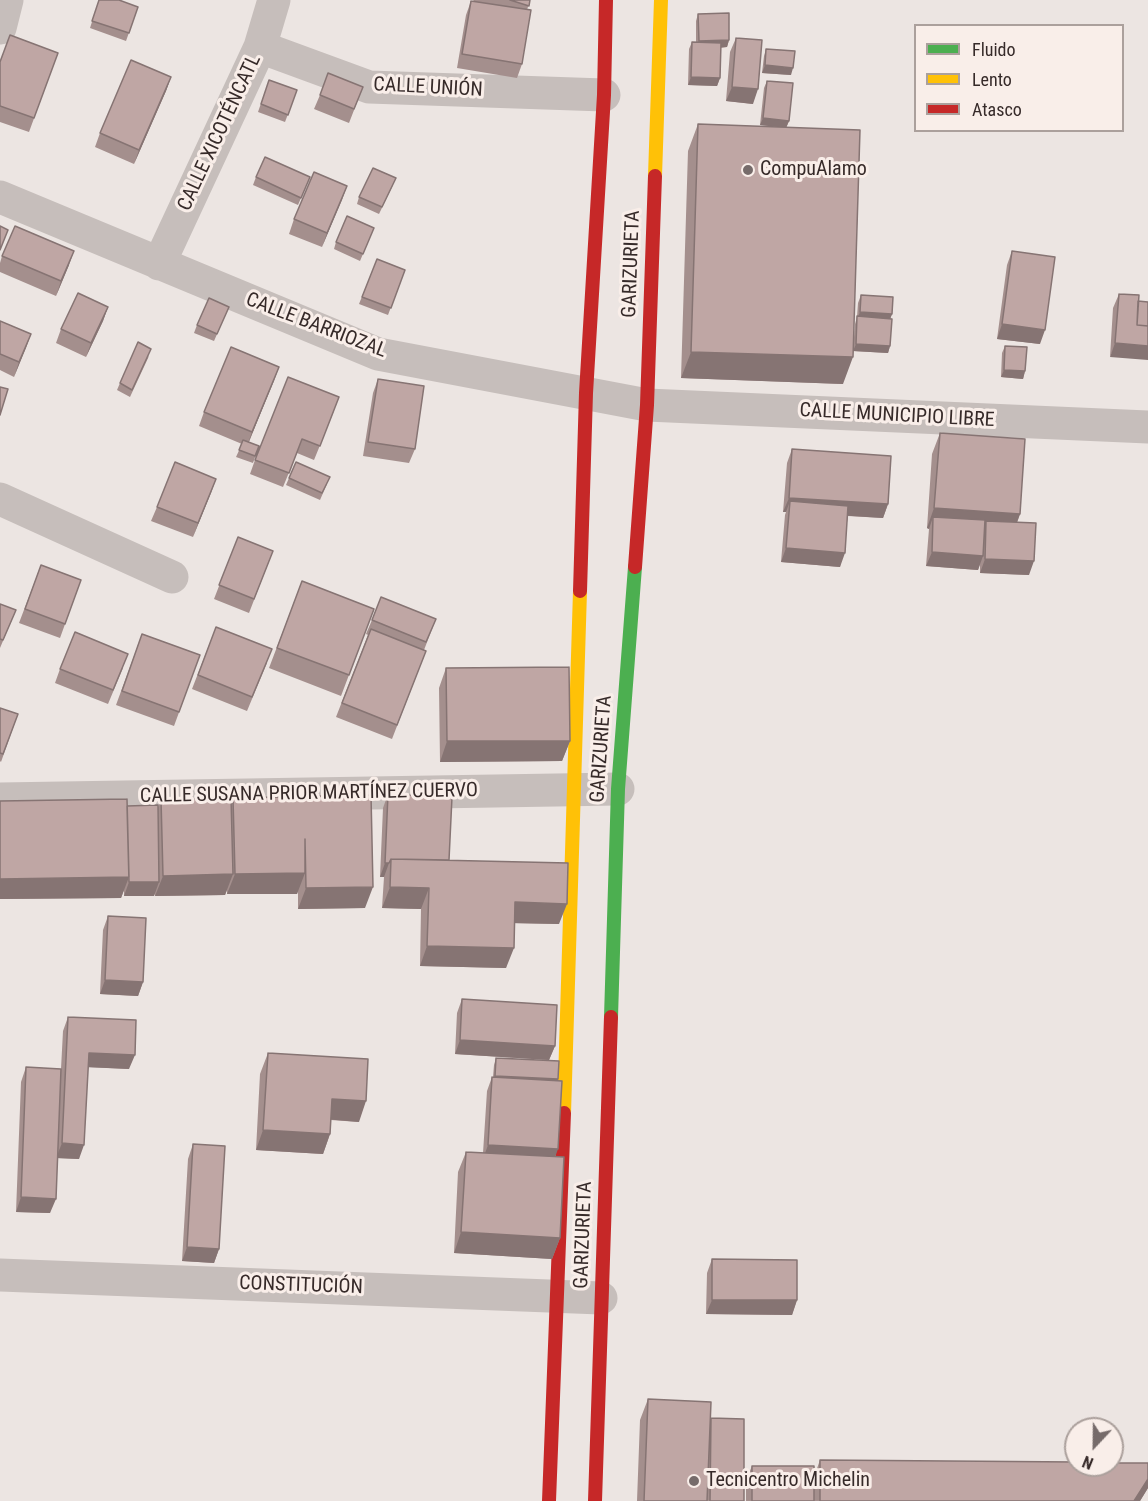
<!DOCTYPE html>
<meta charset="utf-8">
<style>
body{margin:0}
#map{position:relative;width:1148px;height:1501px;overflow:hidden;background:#ece5e2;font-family:"Roboto Condensed",sans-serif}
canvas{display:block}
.legend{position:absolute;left:914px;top:24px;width:210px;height:108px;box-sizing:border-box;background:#f9eee9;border:2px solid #aba09c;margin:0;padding:8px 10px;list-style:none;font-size:18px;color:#362a29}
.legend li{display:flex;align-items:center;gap:12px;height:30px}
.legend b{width:30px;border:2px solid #aba09c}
.north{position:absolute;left:1064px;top:1417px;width:60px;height:60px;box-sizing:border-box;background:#f9eee9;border:2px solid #aba09c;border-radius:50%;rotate:202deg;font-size:16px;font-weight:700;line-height:24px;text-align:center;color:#362a29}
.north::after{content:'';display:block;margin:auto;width:21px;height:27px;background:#766b6a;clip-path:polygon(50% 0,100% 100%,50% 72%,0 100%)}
</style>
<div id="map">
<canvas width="1148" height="1501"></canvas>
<ul class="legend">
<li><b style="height:8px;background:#4caf50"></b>Fluido</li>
<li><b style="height:8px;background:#ffc107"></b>Lento</li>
<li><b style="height:8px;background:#c62828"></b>Atasco</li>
</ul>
<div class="north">N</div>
</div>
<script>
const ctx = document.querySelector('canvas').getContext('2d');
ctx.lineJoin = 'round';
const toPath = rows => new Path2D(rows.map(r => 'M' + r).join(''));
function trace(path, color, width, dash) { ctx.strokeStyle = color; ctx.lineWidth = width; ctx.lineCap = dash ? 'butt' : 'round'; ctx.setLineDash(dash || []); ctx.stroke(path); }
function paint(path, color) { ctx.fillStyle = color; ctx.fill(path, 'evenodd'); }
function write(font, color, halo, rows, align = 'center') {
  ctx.font = font + ' "Roboto Condensed",sans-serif'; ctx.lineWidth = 6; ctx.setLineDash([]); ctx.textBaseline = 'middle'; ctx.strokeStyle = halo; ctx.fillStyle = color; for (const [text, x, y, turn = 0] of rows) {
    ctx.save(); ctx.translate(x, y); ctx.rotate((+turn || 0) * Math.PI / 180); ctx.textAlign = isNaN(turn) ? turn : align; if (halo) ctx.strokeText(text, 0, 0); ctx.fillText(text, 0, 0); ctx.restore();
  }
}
trace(toPath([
 [0,28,7,0],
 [260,47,369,87,604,95],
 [0,197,378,354,647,405,1148,427],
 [159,264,260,47,274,0],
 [0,499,172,577],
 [0,799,618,789],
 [0,1275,601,1298]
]), '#c6bebb', 33);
trace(toPath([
 [611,1017,618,789,635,567]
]), '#4caf50', 14);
trace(toPath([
 [655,176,661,0],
 [564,1113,580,591]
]), '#ffc107', 14);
trace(toPath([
 [635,567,647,405,655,176],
 [580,591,586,393,604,95,606,0],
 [549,1501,564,1113],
 [595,1501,611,1017]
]), '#c62828', 14);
paint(toPath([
 [99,0,138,7,126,41,90,28],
 [474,0,530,0,527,10,522,64,517,78,457,68,466,15,471,1,473,1],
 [698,14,729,40,727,47,721,48,720,78,717,86,688,85,689,49,692,42,696,42,696,21],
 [736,38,753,104,726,101,730,52],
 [766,49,791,75,762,73,764,56],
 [58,53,29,132,0,122,0,62],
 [171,77,166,91,134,164,95,147,100,133],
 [269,80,297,90,285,122,258,112],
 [767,81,789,121,786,128,843,384,681,378,688,151,698,124,780,127,760,125,764,88],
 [363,87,349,123,314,109,320,95],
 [256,177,310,177,298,205,253,185],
 [393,185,379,214,357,204,359,197],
 [347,186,322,247,289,234,294,219],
 [374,228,360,261,334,249,336,242],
 [1012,251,1040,344,997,339,1007,265],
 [2,256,69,265,56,296,0,272,0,263],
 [377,259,405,270,388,315,359,304],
 [1119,294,1139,295,1110,357,1113,308],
 [861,295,892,314,890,319,890,346,888,353,853,351,855,324,857,317,858,303],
 [108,307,103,321,86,357,56,343,61,329],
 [229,307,214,341,194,333,197,325],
 [0,321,31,334,14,377,0,370],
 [1005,346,1025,371,1023,379,1001,377,1002,353],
 [149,356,130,397,117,390,120,383],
 [279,367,249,442,259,446,253,463,236,457,242,444,199,426,204,412],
 [378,379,415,449,409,463,363,456,373,393],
 [334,411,314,460,297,453,283,487,250,474,255,460],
 [940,433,1020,514,1017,523,1029,575,980,573,980,564,978,570,926,566,929,529,927,528,932,454],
 [792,449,888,504,883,518,848,516,840,567,781,562,785,515,786,512,783,512,787,463],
 [289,478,327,484,320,500,286,485],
 [216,479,193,537,151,521,157,507],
 [238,537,273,551,249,613,214,599],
 [41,565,81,580,60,638,19,623],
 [302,581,374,609,341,696,269,668],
 [0,604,16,610,0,648],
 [436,619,424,650,426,651,392,739,336,717,368,635,366,634,372,620],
 [216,627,267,663,247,711,192,689],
 [142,634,200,655,174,726,116,705],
 [123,668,108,704,55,683,60,669],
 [446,668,570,741,562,761,440,762,439,688],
 [0,708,18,714,1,762,0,761],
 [388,794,449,860,559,924,514,923,506,968,420,966,421,909,382,908,384,877,380,877,383,808],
 [233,798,365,908,298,909,298,891,297,894,227,894,227,890,225,895,155,896,155,893,154,896,124,896,124,890,121,898,0,899,0,801,158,808,161,799,231,802],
 [108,916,143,982,138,996,100,994,103,930],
 [462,999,555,1046,549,1060,455,1054,457,1013],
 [68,1017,129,1069,88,1067,79,1159,57,1158,50,1213,16,1212,21,1082,26,1067,61,1069,63,1031],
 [268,1053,359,1122,331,1120,330,1134,323,1154,256,1150,260,1074],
 [496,1058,558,1079,555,1157,560,1238,552,1259,454,1253,458,1172,466,1152,483,1153,487,1091,492,1077,493,1077,494,1065],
 [193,1144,219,1249,214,1263,182,1261,188,1159],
 [712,1259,797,1300,792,1315,706,1314,707,1273],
 [648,1399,710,1419,744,1501,637,1501,640,1420],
 [820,1460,1148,1488,1140,1501,746,1501,746,1480,752,1466,814,1477]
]), '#a48f8d');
paint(toPath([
 [729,40,727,47,696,48,699,41],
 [765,65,793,68,791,75,762,73],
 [171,77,166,91,134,164,139,150],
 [691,77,720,78,717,86,688,85],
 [732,87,758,89,753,104,726,101],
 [763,118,789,121,786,128,760,125],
 [347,186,342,200,322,247,327,233],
 [74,251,69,265,56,296,61,281],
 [108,307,103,321,86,357,91,343],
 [860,312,892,314,889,322,857,319],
 [1002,324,1045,330,1040,344,997,339],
 [31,334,26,348,14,377,19,362],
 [1115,343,1148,346,1148,360,1110,357],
 [856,344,890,346,888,353,853,351],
 [691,352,853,357,843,384,681,378],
 [279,367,274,381,247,446,252,432],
 [1004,370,1025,371,1023,379,1001,377],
 [216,479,211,493,193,537,198,523],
 [789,498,888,504,883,518,789,512,790,501,786,512,783,512],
 [934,508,1020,514,1012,535,986,521,982,533,933,517,929,529,927,528],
 [786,548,845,553,840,567,781,562],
 [932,552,983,556,978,570,926,566],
 [985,559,1034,561,1029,575,980,573],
 [447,741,570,741,562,761,440,762],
 [385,863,389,863,384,877,380,877],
 [305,873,297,894,227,894,235,874],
 [233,874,225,895,155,896,163,876],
 [129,877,121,898,0,899,0,879],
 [129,882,159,882,154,896,124,896],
 [373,887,365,908,298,909,306,888],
 [390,887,429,888,421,909,382,908],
 [515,902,567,904,559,924,507,923],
 [427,946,514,948,506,968,420,966],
 [105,980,143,982,138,996,100,994],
 [460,1040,555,1046,549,1060,455,1054],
 [89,1053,135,1055,129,1069,84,1067],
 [495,1076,558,1079,555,1086,493,1083],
 [332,1099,366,1101,359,1122,324,1119],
 [263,1130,330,1134,323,1154,256,1150],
 [62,1143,84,1145,79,1159,56,1158],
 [488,1145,558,1149,553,1163,483,1159],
 [21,1197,56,1199,50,1213,16,1212],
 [461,1232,560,1238,552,1259,454,1253],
 [187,1247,219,1249,214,1263,182,1261],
 [712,1300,797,1300,792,1315,706,1314],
 [1148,1479,1148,1488,1140,1501,1134,1501]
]), '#867473');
const building = toPath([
 [99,0,119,0,138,7,129,33,92,21,99,0],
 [510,0,530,0,529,6,510,0],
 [471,1,531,10,522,64,462,54,471,1],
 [729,13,729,40,699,41,698,14,729,13],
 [10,35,58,53,34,118,0,106,0,62,10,35],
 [736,38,762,40,758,89,732,87,736,38],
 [692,42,721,43,720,78,691,77,692,42],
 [766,49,795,51,793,68,765,65,766,49],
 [131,60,171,77,139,150,100,133,131,60],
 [328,73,363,87,354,109,320,95,328,73],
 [269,80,297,90,288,115,261,104,269,80],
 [767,81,793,83,789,121,763,118,767,81],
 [698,124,860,130,853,357,691,352,698,124],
 [265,157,310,177,301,198,256,177,265,157],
 [373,168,396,178,382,207,359,197,373,168],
 [314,172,347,186,327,233,294,219,314,172],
 [347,216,374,228,363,254,336,242,347,216],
 [0,226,8,230,0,250,0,226],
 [15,226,74,251,61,281,2,256,15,226],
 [1012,251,1055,257,1045,330,1002,324,1012,251],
 [377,259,405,270,391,308,362,297,377,259],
 [78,293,108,307,91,343,61,329,78,293],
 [1119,294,1139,295,1137,325,1148,326,1148,346,1115,343,1119,294],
 [861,295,893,297,892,314,860,312,861,295],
 [209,298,229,307,217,334,197,325,209,298],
 [1138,301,1148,302,1148,326,1137,325,1138,301],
 [857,316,892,319,890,346,856,344,857,316],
 [0,321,31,334,19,362,0,354,0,321],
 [138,342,151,349,132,390,120,383,138,342],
 [1005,346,1027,347,1025,371,1004,370,1005,346],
 [231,347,279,367,252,432,204,412,231,347],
 [288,377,339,397,320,446,302,439,289,473,255,460,288,377],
 [378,379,424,386,415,449,368,442,378,379],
 [0,387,8,389,0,415,0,387],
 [940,433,1025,439,1020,514,934,508,940,433],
 [243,440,259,446,255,456,239,450,243,440],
 [792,449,891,456,888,504,789,498,792,449],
 [175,462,216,479,198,523,157,507,175,462],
 [296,462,330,477,322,493,289,478,296,462],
 [790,501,848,506,845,553,786,548,790,501],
 [933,517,985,520,983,556,932,552,933,517],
 [986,521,1036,523,1034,561,985,559,986,521],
 [238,537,273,551,254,599,219,585,238,537],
 [41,565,81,580,65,624,25,609,41,565],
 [302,581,374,609,349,675,277,648,302,581],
 [381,597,436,619,426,642,372,620,381,597],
 [0,604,16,610,3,640,0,639,0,604],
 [216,627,272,649,252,697,198,675,216,627],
 [371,629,426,651,397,725,342,703,371,629],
 [75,632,128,654,113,690,60,669,75,632],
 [142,634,200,655,179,712,122,691,142,634],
 [569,667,570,741,447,741,446,668,569,667],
 [0,708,18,714,3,754,0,753,0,708],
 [388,794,452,797,449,860,391,859,389,863,385,863,388,794],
 [371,795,373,887,306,888,305,839,305,873,235,874,233,798,371,795],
 [231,798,233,874,163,876,161,799,231,798],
 [127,799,129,877,0,879,0,801,127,799],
 [158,805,159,882,129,882,127,806,158,805],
 [391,859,568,863,567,904,515,902,514,948,427,946,429,888,390,887,391,859],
 [108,916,146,918,143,982,105,980,108,916],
 [462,999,557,1005,555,1046,460,1040,462,999],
 [68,1017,136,1020,135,1055,89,1053,84,1145,62,1143,68,1017],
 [268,1053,368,1059,366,1101,332,1099,330,1134,263,1130,268,1053],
 [496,1058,559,1061,558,1079,495,1076,496,1058],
 [26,1067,61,1069,56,1199,21,1197,26,1067],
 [492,1077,562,1081,558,1149,488,1145,492,1077],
 [193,1144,225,1146,219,1249,187,1247,193,1144],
 [466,1152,564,1157,560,1238,461,1232,466,1152],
 [712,1259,797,1260,797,1300,712,1300,712,1259],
 [648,1399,711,1402,707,1501,644,1501,648,1399],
 [711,1418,744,1419,744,1501,710,1501,711,1418],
 [820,1460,1076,1462,1076,1465,1112,1465,1112,1463,1148,1463,1148,1479,1134,1501,820,1501,820,1460],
 [752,1466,814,1466,814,1501,752,1501,752,1466]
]);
paint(building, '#bfa6a4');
trace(building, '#867473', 1.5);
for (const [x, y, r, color] of [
 [748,170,6,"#766b6a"],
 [694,1481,6,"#766b6a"]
]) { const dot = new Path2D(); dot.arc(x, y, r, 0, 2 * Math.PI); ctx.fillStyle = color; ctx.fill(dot); trace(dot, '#f9eee9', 2); }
write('20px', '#362a29', '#f9eee9', [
 ["CALLE UNIÓN",428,88,3],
 ["CALLE XICOTÉNCATL",220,133,-65],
 ["GARIZURIETA",632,264,-88],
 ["CALLE BARRIOZAL",316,326,21],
 ["CALLE MUNICIPIO LIBRE",897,416,3],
 ["GARIZURIETA",602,749,-86],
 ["CALLE SUSANA PRIOR MARTÍNEZ CUERVO",309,794,-1],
 ["GARIZURIETA",584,1235,-88],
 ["CONSTITUCIÓN",301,1286,2]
]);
write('20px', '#362a29', '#f9eee9', [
 ["CompuAlamo",760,170],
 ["Tecnicentro Michelin",706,1481]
], 'left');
</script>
